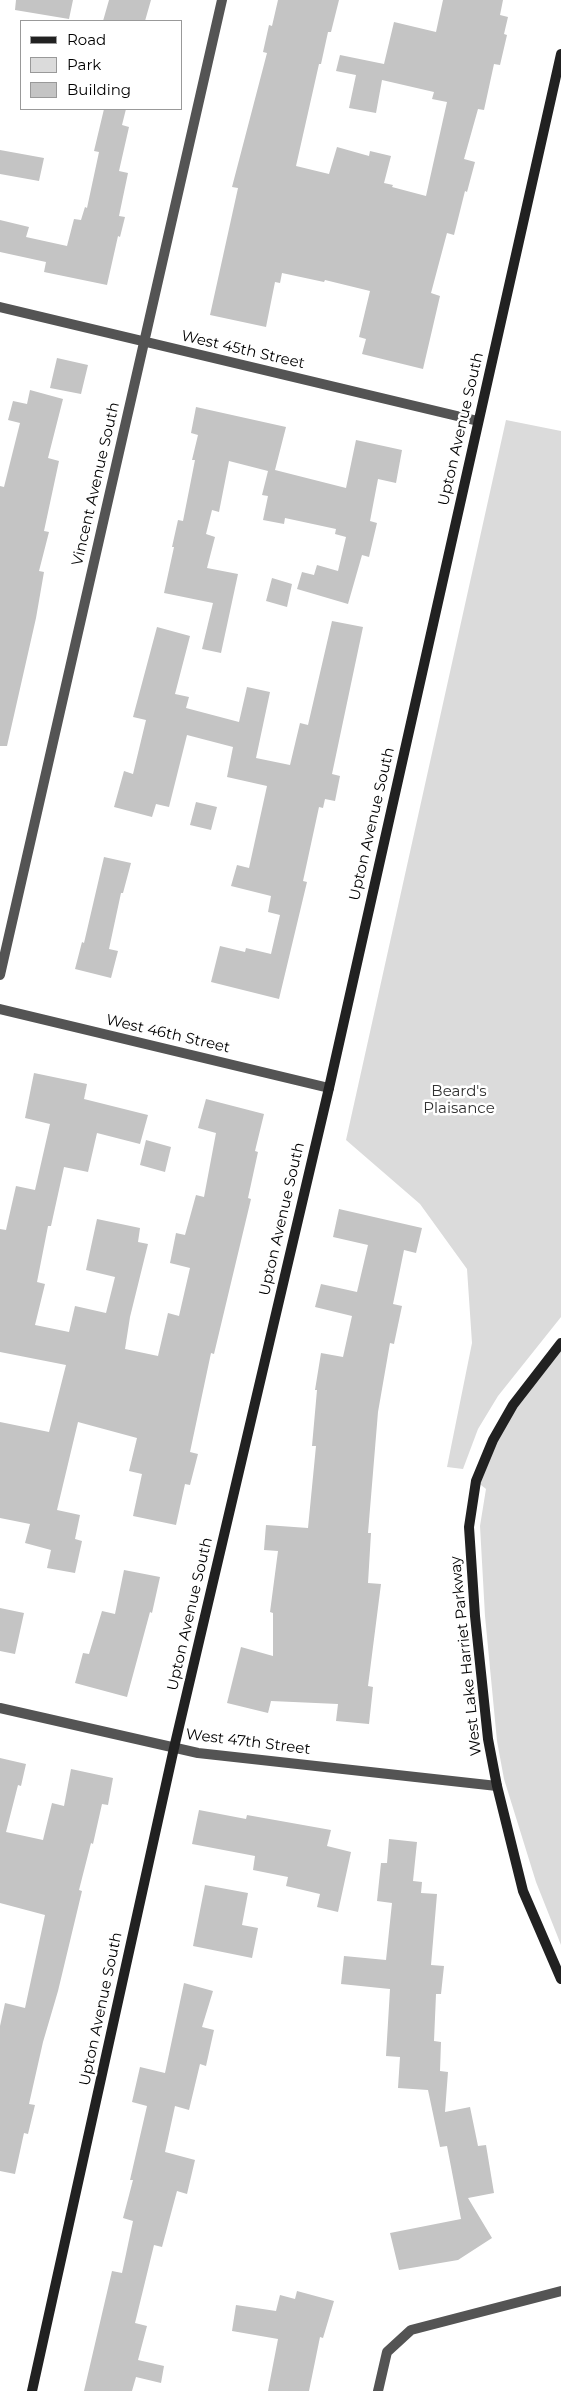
<!DOCTYPE html>
<style>
body{margin:0}
#map{position:relative;width:561px;height:2391px;overflow:hidden;background:#fff;font-family:Montserrat,sans-serif}
canvas{display:block}
.legend{position:absolute;left:20px;top:20px;width:162px;height:90px;box-sizing:border-box;background:#fff;border:1px solid #999;margin:0;padding:6px 9px;list-style:none;font-size:15px;color:#000}
.legend li{display:flex;align-items:center;gap:10px;height:25px}
.legend b{width:25px;border:1px solid #999}
</style>
<div id="map">
<canvas width="561" height="2391"></canvas>
<ul class="legend">
<li><b style="height:6px;background:#212121"></b>Road</li>
<li><b style="height:14px;background:#dbdbdb"></b>Park</li>
<li><b style="height:14px;background:#c4c4c4"></b>Building</li>
</ul>
</div>
<script>
const ctx = document.querySelector('canvas').getContext('2d');
ctx.lineJoin = 'round';
function paint(path, color) { ctx.fillStyle = color; ctx.fill(path, 'evenodd'); }
const toPath = rows => new Path2D(rows.map(r => 'M' + r).join(''));
function trace(path, color, width, dash) { ctx.strokeStyle = color; ctx.lineWidth = width; ctx.lineCap = dash ? 'butt' : 'round'; ctx.setLineDash(dash || []); ctx.stroke(path); }
function write(font, color, halo, rows, align = 'center') {
  ctx.font = font + ' Montserrat,sans-serif'; ctx.lineWidth = 5; ctx.setLineDash([]); ctx.textBaseline = 'middle'; ctx.strokeStyle = halo; ctx.fillStyle = color; for (const [text, x, y, turn = 0] of rows) {
    ctx.save(); ctx.translate(x, y); ctx.rotate((+turn || 0) * Math.PI / 180); ctx.textAlign = isNaN(turn) ? turn : align; if (halo) ctx.strokeText(text, 0, 0); ctx.fillText(text, 0, 0); ctx.restore();
  }
}
paint(toPath([
 [506,420,561,431,561,1317,498,1396,478,1429,463,1469,447,1467,472,1343,467,1269,420,1204,346,1140],
 [561,1343,561,1945,536,1882,504,1779,497,1741,485,1616,480,1526,486,1489,476,1481,493,1440]
]), '#dbdbdb');
paint(toPath([
 [16,0,73,0,69,19,15,10],
 [109,0,151,0,145,21,103,21],
 [278,0,339,0,331,32,328,32,321,64,319,64,296,166,329,174,337,147,369,156,370,151,391,156,384,183,393,185,392,187,426,196,447,102,432,99,434,92,382,80,376,113,349,108,356,75,336,71,340,55,384,64,394,22,436,32,443,0,503,0,500,15,508,17,504,34,507,35,500,65,494,64,484,110,478,109,464,159,475,162,467,192,465,191,454,235,447,233,431,293,440,296,423,369,362,354,366,339,359,337,370,291,325,280,324,282,282,273,280,283,275,282,266,327,210,315,238,188,232,187,267,53,263,52,269,25,272,26],
 [104,109,126,109,122,125,129,127,119,171,128,173,119,216,125,217,120,237,118,236,107,285,44,272,46,262,0,252,0,220,29,227,26,237,67,246,74,219,81,220,85,207,87,208,99,152,94,151],
 [0,150,44,158,39,181,0,174],
 [57,358,88,365,81,394,50,388],
 [30,390,63,399,48,458,59,461,44,531,49,532,39,571,44,572,36,618,7,746,0,746,0,486,4,487,20,423,8,420,13,401,27,404],
 [196,407,286,427,275,470,346,488,356,440,402,450,396,483,378,479,370,521,377,523,369,557,362,555,348,604,297,589,302,572,314,575,317,565,338,571,346,537,335,534,336,529,285,518,284,524,263,520,268,496,262,495,268,471,229,461,219,512,212,510,206,534,215,537,207,568,238,574,221,653,202,649,213,603,164,593,174,547,172,547,178,520,183,521,195,460,192,460,198,435,191,433],
 [272,578,292,584,287,607,266,601],
 [332,621,363,627,332,774,340,776,335,801,325,799,323,808,319,807,303,881,307,882,279,999,211,982,220,946,245,952,246,948,271,954,280,915,268,912,271,896,231,886,237,865,249,868,267,786,227,777,233,747,187,735,169,807,156,804,152,817,114,807,124,771,133,774,146,720,133,717,157,627,190,636,175,694,189,697,186,708,239,722,247,687,270,692,256,758,290,765,300,723,308,725],
 [196,802,217,807,211,830,190,825],
 [104,857,131,863,123,893,121,893,109,949,118,951,111,978,75,969,82,942,84,943],
 [34,1073,87,1084,84,1099,148,1115,140,1144,97,1133,88,1172,64,1167,51,1226,48,1226,37,1282,45,1284,35,1325,69,1332,75,1306,106,1313,115,1277,86,1270,97,1219,140,1228,138,1242,148,1244,130,1317,125,1349,158,1356,168,1313,179,1316,190,1268,170,1263,176,1233,185,1235,196,1195,204,1197,216,1133,198,1128,206,1099,264,1114,255,1151,258,1152,248,1198,251,1199,214,1354,211,1353,190,1452,198,1454,190,1485,185,1484,176,1525,133,1516,142,1474,129,1471,137,1438,78,1422,57,1510,80,1515,75,1539,82,1541,75,1573,47,1568,51,1550,25,1543,30,1524,0,1518,0,1422,49,1432,66,1365,0,1352,0,1229,6,1230,16,1186,35,1190,50,1124,25,1118],
 [146,1140,171,1147,165,1172,140,1165],
 [339,1209,422,1228,416,1253,404,1250,393,1304,402,1306,394,1344,390,1343,378,1412,368,1533,371,1533,368,1583,381,1584,368,1686,373,1687,369,1724,336,1721,338,1704,271,1701,268,1713,227,1703,241,1647,273,1656,273,1613,270,1612,278,1551,264,1550,266,1525,308,1528,316,1446,312,1446,317,1390,315,1390,321,1353,343,1357,352,1316,315,1307,321,1284,357,1292,368,1245,333,1237],
 [124,1570,160,1577,152,1613,150,1612,127,1697,75,1683,83,1653,89,1654,102,1611,115,1614],
 [0,1608,24,1613,15,1654,0,1651],
 [0,1758,26,1764,21,1786,18,1785,6,1832,43,1840,52,1803,64,1806,71,1769,113,1778,108,1805,102,1804,93,1844,91,1843,79,1890,82,1891,58,1991,43,2042,29,2104,35,2105,28,2134,24,2133,15,2174,0,2171,0,2026,5,2003,25,2008,45,1915,0,1903],
 [199,1810,246,1819,247,1815,331,1830,327,1846,351,1852,338,1912,317,1907,320,1894,286,1886,288,1877,253,1870,255,1856,192,1844],
 [389,1839,417,1842,413,1881,422,1882,421,1893,437,1894,431,1965,444,1966,441,1994,436,1994,434,2041,441,2042,440,2071,448,2072,445,2112,470,2107,478,2146,486,2145,494,2193,468,2198,492,2238,458,2260,399,2270,390,2233,461,2219,447,2146,440,2147,428,2090,398,2088,400,2057,386,2056,390,1989,341,1984,344,1956,386,1960,392,1903,377,1901,381,1863,387,1863],
 [205,1885,248,1893,242,1925,258,1928,252,1958,193,1946],
 [184,1983,213,1991,202,2027,214,2030,206,2066,200,2064,189,2110,175,2106,165,2152,195,2160,187,2194,177,2191,162,2247,154,2245,135,2323,147,2326,138,2360,164,2366,161,2383,136,2377,132,2391,84,2391,112,2271,122,2273,133,2221,123,2218,133,2180,130,2180,147,2106,132,2102,140,2067,165,2073],
 [297,2291,334,2301,323,2338,320,2337,309,2391,268,2391,278,2339,232,2331,236,2305,276,2311,280,2295,295,2299]
]), '#c4c4c4');
trace(toPath([
 [0,307,478,421],
 [0,975,222,0],
 [0,1009,329,1088],
 [0,1708,198,1753,497,1786],
 [378,2391,387,2352,411,2330,561,2291]
]), '#545454', 10);
trace(toPath([
 [561,1343,513,1405,493,1440,476,1481,469,1527,475,1616,488,1739,497,1786,523,1891,561,1979],
 [32,2391,174,1748,329,1088,561,54]
]), '#212121', 10);
write('15px', '#000', '#fff', [
 ["West 45th Street",243,350,13],
 ["Upton Avenue South",461,429,-77],
 ["Vincent Avenue South",96,484,-77],
 ["Upton Avenue South",372,824,-77],
 ["West 46th Street",168,1034,13],
 ["Upton Avenue South",282,1219,-77],
 ["Upton Avenue South",190,1614,-77],
 ["West Lake Harriet Parkway",466,1656,-96],
 ["West 47th Street",248,1742,7],
 ["Upton Avenue South",101,2009,-78]
]);
write('15px', '#323232', '#fff', [
 ["Beard's",459,1092],
 ["Plaisance",459,1109]
]);
</script>
